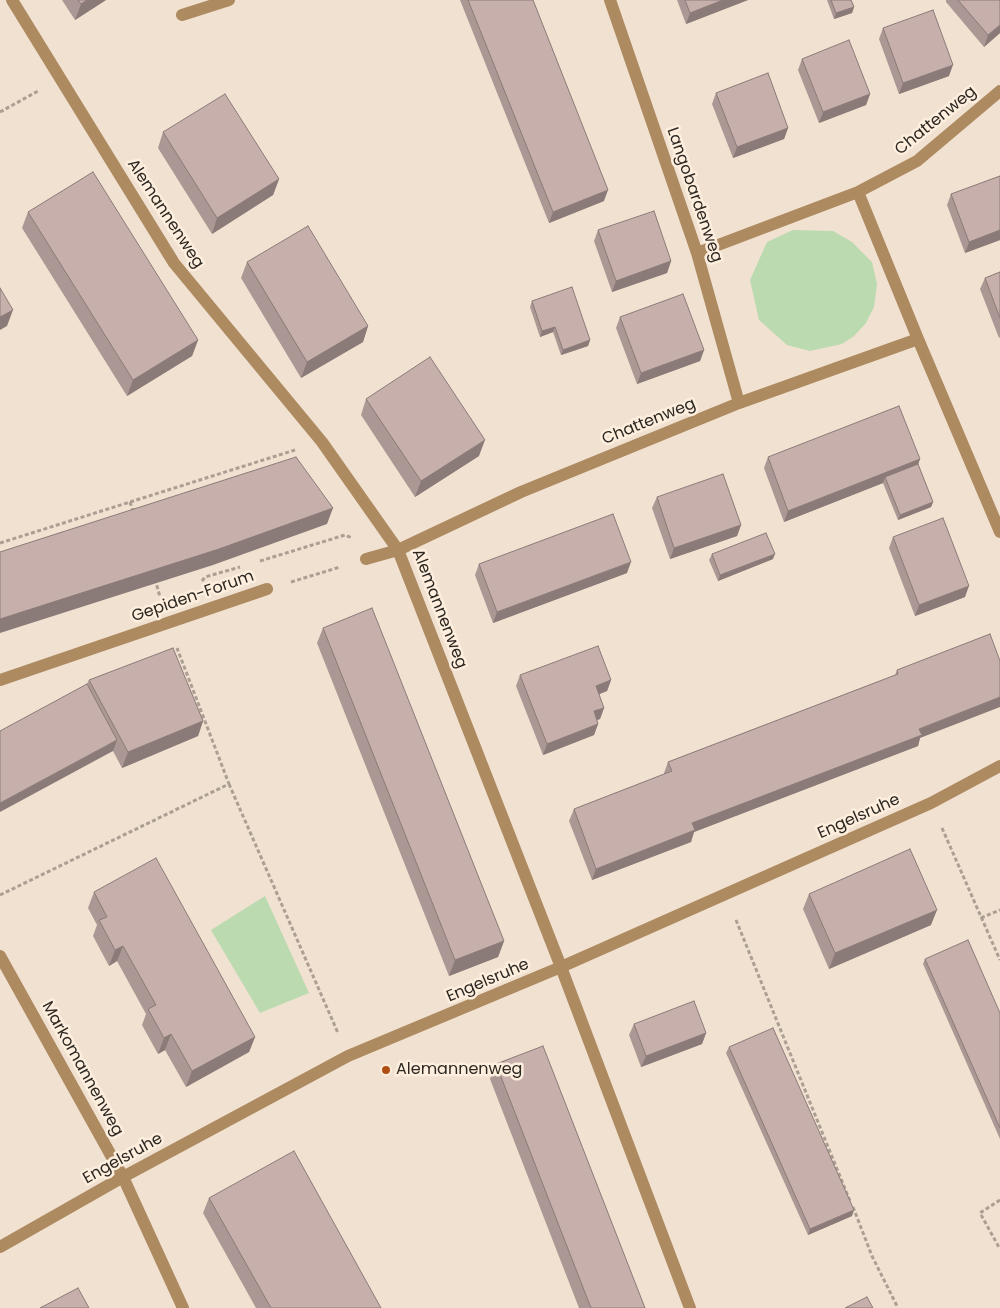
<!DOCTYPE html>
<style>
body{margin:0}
canvas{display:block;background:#f0e1d1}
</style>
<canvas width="1000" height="1308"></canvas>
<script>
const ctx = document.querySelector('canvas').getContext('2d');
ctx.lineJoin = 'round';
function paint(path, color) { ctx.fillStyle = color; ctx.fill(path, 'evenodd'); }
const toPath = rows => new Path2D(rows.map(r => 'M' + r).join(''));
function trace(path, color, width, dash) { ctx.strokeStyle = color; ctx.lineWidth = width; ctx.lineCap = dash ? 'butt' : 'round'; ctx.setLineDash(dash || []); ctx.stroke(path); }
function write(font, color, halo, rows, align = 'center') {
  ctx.font = font + ' Poppins,sans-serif'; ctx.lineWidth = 5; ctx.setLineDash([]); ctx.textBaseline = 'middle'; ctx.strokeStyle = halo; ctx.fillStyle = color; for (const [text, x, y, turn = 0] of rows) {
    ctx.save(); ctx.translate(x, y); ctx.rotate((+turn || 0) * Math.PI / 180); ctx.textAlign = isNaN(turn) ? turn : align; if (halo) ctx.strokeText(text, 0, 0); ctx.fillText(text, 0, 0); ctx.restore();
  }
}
paint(toPath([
 [793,230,833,231,852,242,872,262,877,284,874,307,866,323,854,336,842,344,810,351,787,345,759,320,750,280,767,242],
 [265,896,309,993,260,1013,211,930]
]), '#bbdab0');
trace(toPath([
 [0,112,38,91],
 [130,502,133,511],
 [0,543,295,450],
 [260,561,345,535,352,538],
 [155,579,160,597],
 [202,581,205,577,240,567],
 [291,582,340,567],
 [229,784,338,1033],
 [942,828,1000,960],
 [0,895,229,784,177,648],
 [981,918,1000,910],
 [736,920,850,1201],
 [1000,1200,980,1213,1000,1249],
 [853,1207,872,1256,898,1308]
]), '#ab9f93', 3, [4, 2.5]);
trace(toPath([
 [182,15,229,0]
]), '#ae8a61', 12);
trace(toPath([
 [366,559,398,550],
 [0,680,267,589]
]), '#ae8a61', 12);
trace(toPath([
 [12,0,174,263,322,442,398,550,561,967,690,1308],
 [610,0,697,253,739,403],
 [858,192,918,339,1000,532],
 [697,253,858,192,917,161,1000,91],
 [398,550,521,492,739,403,918,339],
 [0,956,123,1177,183,1308],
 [0,1247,123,1177,348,1056,561,967,931,803,1000,766]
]), '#ae8a61', 12);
paint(toPath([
 [62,0,106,0,75,20],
 [460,0,533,0,604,201,549,223],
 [677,0,748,0,686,24],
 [827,0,851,0,854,7,852,13,834,19],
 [946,0,1000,0,1000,33,984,47,946,2],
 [883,28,949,76,899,94,879,39],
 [802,59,870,94,866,105,819,123,798,70],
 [716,93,788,128,784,139,733,158,712,104],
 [163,132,279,179,273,195,212,234,158,148],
 [1000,176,1000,240,965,253,947,205,951,194],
 [28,212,198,340,192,356,127,396,22,228],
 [598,230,671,261,667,273,612,292,594,241],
 [247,262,368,326,363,342,301,378,241,278],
 [1000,272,1000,337,999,338,980,289,985,278],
 [532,301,590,340,588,346,561,355,553,332,540,337,530,307],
 [620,317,704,350,700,361,637,384,616,328],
 [366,399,479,456,415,497,361,415],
 [768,457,920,459,918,464,933,502,931,507,898,520,883,483,784,522,764,468],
 [657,497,741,525,737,536,670,559,652,508],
 [893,537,965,597,915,616,889,548],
 [712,554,773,559,718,581,709,560],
 [479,564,627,573,493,623,475,575],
 [323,628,504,941,498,957,449,976,317,643],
 [897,670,920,738,918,746,694,832,691,842,592,880,569,821,574,809,664,774,664,773,668,762,895,675],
 [520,675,611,680,607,691,599,694,604,708,600,719,597,720,598,724,594,735,543,755,516,686],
 [89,680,203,721,198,736,122,768,113,751,87,684],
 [94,892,255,1037,249,1052,186,1087,165,1050,158,1054,142,1025,146,1014,117,961,109,966,93,936,97,925,88,908],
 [809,894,931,925,829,969,803,909],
 [925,959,1000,1013,1000,1139,923,964],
 [634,1024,706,1033,702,1044,641,1067,629,1035],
 [729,1047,852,1216,808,1235,726,1053],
 [496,1064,645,1308,579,1308,490,1079],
 [209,1198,381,1308,256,1308,203,1213]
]), '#ab9794');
paint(toPath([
 [87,0,106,0,75,20,81,4],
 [723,0,748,0,686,24,690,13],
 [854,7,852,13,834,19,836,13],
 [1000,25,1000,33,984,47,988,35],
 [953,65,949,76,899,94,903,83],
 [870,94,866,105,819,123,823,112],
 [788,128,784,139,733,158,737,147],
 [279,179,273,195,212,234,217,218],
 [608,190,604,201,549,223,553,212],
 [1000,230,1000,240,965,253,969,242],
 [671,261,667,273,612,292,616,281],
 [13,310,7,326,0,330,0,317],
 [368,326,363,342,301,378,307,362],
 [555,327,553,332,540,337,542,331],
 [198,340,192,356,127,396,133,380],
 [590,340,588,346,561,355,563,350],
 [704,350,700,361,637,384,641,373],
 [485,440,479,456,415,497,421,481],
 [920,459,916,470,885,477,883,483,784,522,788,511],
 [933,502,931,507,898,520,900,515],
 [333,508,327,524,213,565,0,633,0,619],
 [741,525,737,536,670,559,674,548],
 [775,554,773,559,718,581,720,575],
 [631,562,627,573,493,623,497,612],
 [969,586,965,597,915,616,919,605],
 [611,680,607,691,592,697,596,686],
 [1000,697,1000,707,920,738,918,746,694,832,691,842,592,880,596,869,692,823,919,729],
 [604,708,600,719,590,722,594,711],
 [203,721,198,736,122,768,128,752],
 [598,724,594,735,543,755,547,744],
 [117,740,113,751,0,812,0,803],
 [937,910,931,925,829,969,835,953],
 [504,941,498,957,449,976,455,960],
 [123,946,117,961,109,966,115,950],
 [706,1033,702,1044,641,1067,646,1056],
 [171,1034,165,1050,158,1054,164,1038],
 [255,1037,249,1052,186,1087,192,1071],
 [854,1210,852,1216,808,1235,810,1229]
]), '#8b7b78');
const building = toPath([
 [78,0,87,0,81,4,78,0],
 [468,0,533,0,608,190,553,212,468,0],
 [685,0,723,0,690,13,685,0],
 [831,0,851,0,854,7,836,13,831,0],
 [958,0,1000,0,1000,25,988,35,958,0],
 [933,10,953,65,903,83,883,28,933,10],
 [849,40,870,94,823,112,802,59,849,40],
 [768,73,788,128,737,147,716,93,768,73],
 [225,94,279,179,217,218,163,132,225,94],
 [93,172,198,340,133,380,28,212,93,172],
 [1000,176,1000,230,969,242,951,194,1000,176],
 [654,211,671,261,616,281,598,230,654,211],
 [308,226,368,326,307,362,247,262,308,226],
 [1000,272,1000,318,985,278,1000,272],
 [572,287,590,340,563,350,555,327,542,331,532,301,572,287],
 [0,288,13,310,0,317,0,288],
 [683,294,704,350,641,373,620,317,683,294],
 [430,357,485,440,421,481,366,399,430,357],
 [899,406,920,459,788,511,768,457,899,406],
 [296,457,333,508,219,549,0,619,0,552,296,457],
 [918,464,933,502,900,515,885,477,918,464],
 [723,474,741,525,674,548,657,497,723,474],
 [613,514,631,562,497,612,479,564,613,514],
 [943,518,969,586,919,605,893,537,943,518],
 [766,533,775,554,720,575,712,554,766,533],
 [372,608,504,941,455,960,323,628,372,608],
 [990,634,1000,661,1000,697,919,729,922,735,692,823,695,830,596,869,574,809,672,771,668,762,898,674,897,670,990,634],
 [598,646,611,680,596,686,604,708,594,711,598,724,547,744,520,675,598,646],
 [173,648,203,721,128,752,89,680,173,648],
 [87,684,117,740,0,803,0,731,87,684],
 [910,849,937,910,835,953,809,894,910,849],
 [156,858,255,1037,192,1071,171,1034,164,1038,148,1009,156,1005,123,946,115,950,99,920,107,917,94,892,156,858],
 [968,940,1000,1013,1000,1128,925,959,968,940],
 [694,1001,706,1033,646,1056,634,1024,694,1001],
 [773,1028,854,1210,810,1229,729,1047,773,1028],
 [543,1046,645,1308,591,1308,496,1064,543,1046],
 [294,1151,381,1308,271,1308,209,1198,294,1151],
 [78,1288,89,1308,40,1308,78,1288],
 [867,1297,873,1308,845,1308,867,1297]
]);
paint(building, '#c7b0ac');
trace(building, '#8b7b78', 1);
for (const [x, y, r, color] of [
 [386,1070,5,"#b14f12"]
]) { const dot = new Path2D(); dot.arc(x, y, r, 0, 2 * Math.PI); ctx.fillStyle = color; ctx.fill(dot); trace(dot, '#fdeede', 2); }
write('16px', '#2c2721', '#fdeede', [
 ["Chattenweg",936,121,-39],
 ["Langobardenweg",694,195,71],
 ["Alemannenweg",165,214,57],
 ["Chattenweg",649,422,-22],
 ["Gepiden-Forum",193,597,-19],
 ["Alemannenweg",439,609,69],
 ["Engelsruhe",859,817,-24],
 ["Engelsruhe",488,981,-23],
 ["Markomannenweg",82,1069,61],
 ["Engelsruhe",123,1159,-29]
]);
write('16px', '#2c2721', '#fdeede', [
 ["Alemannenweg",396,1070]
], 'left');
</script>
